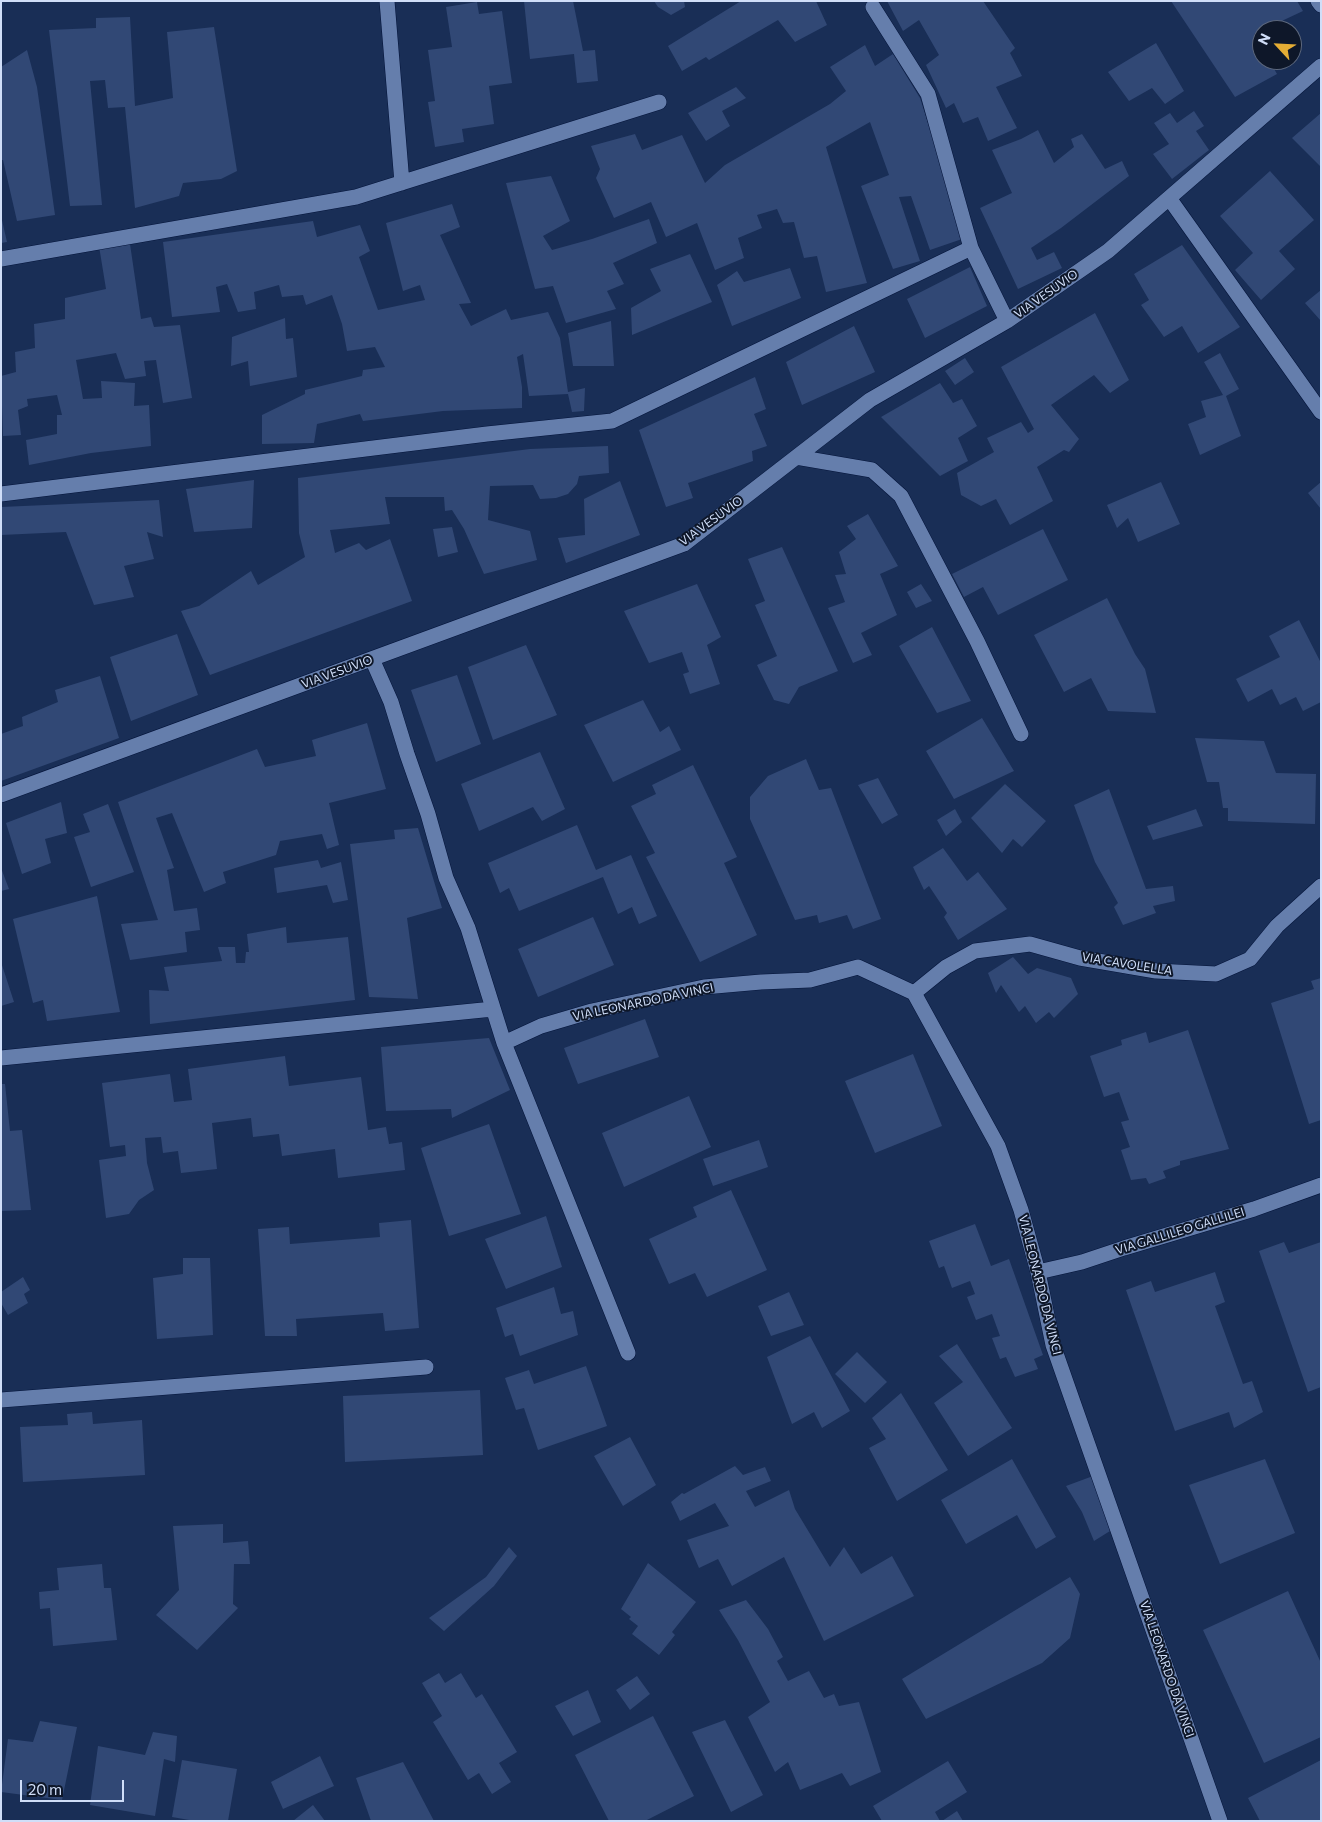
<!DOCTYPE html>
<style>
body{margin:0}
#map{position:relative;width:1322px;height:1822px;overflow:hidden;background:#192e56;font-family:Commissioner,sans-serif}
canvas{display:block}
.frame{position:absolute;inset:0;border:2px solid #d0def8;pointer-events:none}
.north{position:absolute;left:1252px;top:20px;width:50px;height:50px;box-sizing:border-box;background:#0e1729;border:1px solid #5c677c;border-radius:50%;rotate:295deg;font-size:14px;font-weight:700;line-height:20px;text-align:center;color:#d0def8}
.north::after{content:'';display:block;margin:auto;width:18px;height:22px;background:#e4ad35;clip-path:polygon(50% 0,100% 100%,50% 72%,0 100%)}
.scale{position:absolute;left:20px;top:1780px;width:104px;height:22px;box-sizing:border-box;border:2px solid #d0def8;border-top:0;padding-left:6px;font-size:15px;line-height:18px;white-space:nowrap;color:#d0def8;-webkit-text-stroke:4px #0e1729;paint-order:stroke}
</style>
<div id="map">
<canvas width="1322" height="1822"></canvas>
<div class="frame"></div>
<div class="north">N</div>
<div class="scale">20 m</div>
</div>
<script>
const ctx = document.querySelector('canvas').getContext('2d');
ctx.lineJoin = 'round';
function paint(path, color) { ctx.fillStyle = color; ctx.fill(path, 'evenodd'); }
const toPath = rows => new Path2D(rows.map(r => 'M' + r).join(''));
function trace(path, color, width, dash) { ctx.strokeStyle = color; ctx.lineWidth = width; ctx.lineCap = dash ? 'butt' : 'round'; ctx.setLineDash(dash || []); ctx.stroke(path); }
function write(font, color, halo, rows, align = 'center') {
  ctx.font = font + ' Commissioner,sans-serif'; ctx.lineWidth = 4; ctx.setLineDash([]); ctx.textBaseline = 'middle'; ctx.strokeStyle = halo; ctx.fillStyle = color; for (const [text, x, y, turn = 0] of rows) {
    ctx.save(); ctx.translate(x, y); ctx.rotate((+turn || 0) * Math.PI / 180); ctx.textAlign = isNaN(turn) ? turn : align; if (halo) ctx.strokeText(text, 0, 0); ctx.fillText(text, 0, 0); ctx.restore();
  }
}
paint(toPath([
 [524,1,573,1,583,51,595,50,598,81,577,83,574,54,530,59],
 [654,1,684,1,685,7,671,15,658,7],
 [741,1,816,1,827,25,795,42,778,20,709,60,706,57,682,71,668,46],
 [887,1,983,1,1015,48,1010,53,1022,76,996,87,1017,128,988,141,978,117,963,123,954,103,946,108,926,65,939,55,919,20,903,31],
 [1171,1,1297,1,1303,11,1254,34,1262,49,1262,60,1269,60,1277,74,1235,97],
 [477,2,479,14,502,11,512,83,489,86,494,124,462,129,464,142,435,147,428,102,435,101,428,50,452,47,446,7],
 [130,17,135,106,173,98,167,32,214,27,237,171,221,179,183,183,179,196,135,208,125,107,108,108,105,80,90,81,102,205,70,206,49,30,96,28,96,18],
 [1156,43,1184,91,1165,104,1152,88,1129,101,1108,72],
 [865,45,875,66,893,54,920,98,965,238,930,250,911,196,899,197,920,261,893,269,861,186,889,175,870,122,826,147,867,283,826,292,817,256,804,258,794,222,783,223,777,209,757,215,762,228,738,238,744,258,715,270,697,223,666,237,651,202,614,218,596,178,600,169,591,146,635,134,642,150,682,135,705,183,725,165,830,104,846,91,830,67],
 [27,50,37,87,55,215,17,221,3,160,1,160,1,67],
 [736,87,746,98,722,111,730,126,706,141,688,113],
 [1194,111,1204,126,1196,131,1209,150,1172,179,1153,154,1169,144,1154,123,1170,113,1177,123],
 [1321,113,1321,167,1292,138],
 [1038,130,1054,163,1074,147,1071,139,1082,134,1105,169,1122,161,1129,176,1061,228,1031,248,1037,260,1054,252,1062,268,1018,289,980,208,1012,193,992,150,1021,139],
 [1270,171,1314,220,1279,251,1295,269,1261,300,1235,270,1253,253,1220,216],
 [551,176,570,221,543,236,552,250,592,239,649,219,657,243,613,263,624,284,607,291,616,309,566,323,553,286,535,289,506,183],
 [452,204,460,227,440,235,471,303,459,304,471,326,506,309,511,320,548,312,560,338,568,392,585,388,584,411,572,412,568,394,529,396,523,354,517,357,522,387,522,408,443,411,363,421,360,414,317,424,314,443,262,444,262,415,305,394,305,390,362,376,363,370,385,367,375,347,347,351,342,324,332,295,306,305,303,295,282,297,279,285,254,292,256,309,238,312,227,284,216,287,220,312,172,317,163,242,313,221,317,237,360,225,370,251,359,257,378,310,425,300,420,285,403,291,386,223],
 [1,216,7,242,1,243],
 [130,244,141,319,151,317,154,327,180,325,192,398,163,403,156,360,144,361,146,376,125,379,116,353,76,360,83,399,102,398,101,381,135,383,134,406,149,405,151,446,91,453,29,465,26,440,57,434,57,415,62,415,57,395,27,399,28,406,18,410,21,435,3,436,1,376,16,372,15,352,35,348,34,324,65,319,65,298,106,289,99,246],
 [1182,245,1240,327,1198,353,1182,326,1164,337,1141,305,1149,300,1134,274],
 [690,254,712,302,632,335,631,308,661,291,650,269],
 [970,267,987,306,925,338,907,299],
 [790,268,801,298,732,326,717,285,737,271,744,282],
 [1321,290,1321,321,1305,303],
 [1095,313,1129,380,1110,393,1094,375,1051,405,1079,439,1069,452,1064,450,1037,467,1053,501,1010,525,996,499,981,506,961,495,957,473,994,452,987,438,1021,422,1028,433,1034,429,1001,367],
 [285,318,286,339,293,338,297,377,250,386,248,361,231,366,232,337],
 [611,321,614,366,573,366,568,333],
 [854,326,875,372,802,405,786,362],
 [1220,353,1239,389,1226,396,1241,436,1200,455,1188,424,1206,417,1201,401,1223,395,1204,362],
 [965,358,974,372,955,385,945,371],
 [755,377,766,409,754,414,767,446,752,451,753,461,688,483,693,498,666,507,639,430],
 [940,383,953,403,962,399,977,426,958,438,968,461,940,476,881,417],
 [608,446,609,473,579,476,577,484,568,494,556,498,540,499,533,485,490,486,488,520,530,531,537,560,484,574,464,529,452,510,445,511,444,497,385,497,390,524,330,530,335,553,359,543,366,550,390,539,412,601,210,675,181,611,199,606,251,571,258,585,305,557,299,533,298,478,530,449],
 [254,480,252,528,194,532,186,489],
 [620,481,640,535,566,563,558,538,585,535,584,499],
 [1161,482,1180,524,1138,542,1128,518,1117,528,1107,505],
 [1321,482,1321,509,1308,493],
 [159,500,163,537,147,532,154,559,124,566,134,597,94,605,66,532,1,535,1,507],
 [868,514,898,566,880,574,897,615,861,633,872,655,853,663,828,608,845,602,835,575,846,574,839,552,856,539,847,526],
 [452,527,458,552,438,557,433,529],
 [1043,529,1068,580,998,615,983,587,964,597,952,574],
 [782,547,838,671,799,687,789,704,774,700,757,665,777,656,755,605,765,601,748,559],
 [697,584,721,637,707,645,720,684,690,694,683,674,689,672,682,652,649,663,624,611],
 [921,584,932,601,916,608,907,592],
 [1107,598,1135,654,1145,669,1156,713,1108,711,1091,678,1064,692,1034,635],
 [1299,620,1321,663,1321,702,1303,711,1296,697,1280,705,1272,689,1248,702,1236,679,1280,657,1269,636],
 [932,627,971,701,937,713,899,646],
 [177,634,198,695,131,721,110,657],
 [526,645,557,715,493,740,468,667],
 [457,675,481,744,436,762,411,690],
 [100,676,119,738,1,781,1,734,23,726,22,717,58,702,55,690],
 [643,700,660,732,669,726,681,750,613,782,584,725],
 [982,718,1014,771,954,799,926,751],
 [367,723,386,789,329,803,339,845,327,849,322,834,280,841,276,855,223,872,226,883,204,892,172,813,156,818,174,868,167,870,174,911,197,908,200,930,185,932,187,952,130,960,121,924,158,920,118,802,257,749,265,767,316,756,312,740],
 [1195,738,1264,741,1276,773,1316,774,1315,824,1228,821,1228,808,1223,808,1219,782,1207,782],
 [540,752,565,809,542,821,533,807,479,831,461,784],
 [806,759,819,790,831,788,881,919,853,929,847,915,819,923,817,915,795,920,750,819,750,797,768,776],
 [693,765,737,857,724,863,757,935,700,962,646,857,655,853,631,806,656,794,652,785],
 [878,778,898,815,882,824,858,785],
 [1005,784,1046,821,1022,847,1013,839,1002,853,971,818],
 [1109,789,1146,889,1173,886,1175,901,1153,906,1156,913,1123,925,1114,907,1118,903,1095,862,1074,805],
 [61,802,67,833,45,839,51,863,22,874,6,823],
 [108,804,134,872,91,887,74,837,90,832,83,814],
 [955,809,962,822,946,836,937,820],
 [1196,809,1203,826,1153,840,1147,826],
 [577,825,596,870,631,855,657,916,639,924,632,907,618,914,603,877,519,911,509,888,500,893,488,863],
 [418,828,442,908,407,918,418,999,369,997,350,844,395,839,394,830],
 [943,848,967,881,978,872,1007,909,958,940,944,917,947,913,929,886,924,890,913,867],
 [318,860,321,868,341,862,348,900,333,903,327,885,277,893,274,868],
 [1,868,9,889,1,891],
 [97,896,120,1012,47,1021,43,1000,33,1003,13,919],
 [593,917,614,965,538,997,518,949],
 [286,927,287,943,348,937,355,1000,150,1024,149,990,169,991,164,967,222,961,218,947,235,947,236,963,245,963,246,952,249,952,247,934],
 [1013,957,1028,974,1037,968,1071,978,1078,994,1054,1018,1049,1012,1036,1023,1025,1006,1019,1012,1001,985,996,993,988,973],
 [1,962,14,1002,1,1006],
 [1321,978,1321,1120,1309,1124,1271,1003,1314,989,1311,981],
 [645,1019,659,1057,578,1084,564,1048],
 [1188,1030,1229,1149,1180,1161,1180,1165,1163,1171,1166,1178,1149,1184,1146,1178,1131,1180,1121,1150,1130,1147,1121,1122,1129,1120,1119,1092,1104,1097,1090,1056,1122,1045,1121,1040,1146,1032,1149,1043],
 [489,1038,510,1090,452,1118,451,1109,386,1111,381,1047],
 [913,1054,942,1126,875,1153,845,1081],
 [285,1056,289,1086,361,1077,368,1130,386,1127,389,1144,402,1142,405,1170,338,1178,335,1149,282,1156,279,1134,253,1137,251,1118,212,1123,217,1169,181,1173,178,1151,163,1153,161,1137,145,1138,147,1163,154,1190,139,1200,129,1214,106,1218,99,1160,126,1156,125,1145,110,1147,102,1083,170,1074,174,1102,192,1100,188,1069],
 [1,1084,5,1084,10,1131,22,1130,31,1210,1,1211],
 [689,1096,711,1147,624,1187,602,1133],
 [489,1124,521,1214,449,1236,421,1148],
 [759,1140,768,1167,713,1186,703,1159],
 [731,1190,767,1270,707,1297,695,1273,669,1284,649,1239,697,1217,693,1207],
 [546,1216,562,1267,506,1289,485,1239],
 [411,1220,419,1328,385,1331,383,1313,296,1319,297,1336,265,1336,258,1229,289,1227,290,1244,380,1237,379,1223],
 [975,1224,991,1266,1009,1259,1043,1355,1034,1359,1038,1369,1015,1377,1006,1357,1000,1359,992,1338,1000,1336,992,1314,976,1320,967,1297,975,1294,970,1281,952,1288,944,1266,939,1268,929,1241],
 [1284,1242,1289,1253,1321,1242,1321,1387,1308,1392,1259,1251],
 [183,1258,210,1258,213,1335,157,1339,153,1278,183,1274],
 [1215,1272,1225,1302,1215,1306,1243,1384,1252,1381,1263,1412,1234,1428,1229,1412,1175,1431,1126,1290,1151,1281,1155,1292],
 [23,1277,30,1290,24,1294,28,1303,8,1315,1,1303,1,1292],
 [554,1287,561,1314,573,1311,578,1335,520,1356,513,1334,505,1337,496,1308],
 [789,1292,804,1325,771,1336,758,1306],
 [810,1336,850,1411,822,1428,814,1412,792,1424,767,1357],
 [957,1344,1012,1428,968,1456,934,1403,963,1382,939,1356],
 [857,1352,887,1382,865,1403,835,1374],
 [586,1366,607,1426,538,1450,524,1408,516,1410,505,1378,529,1370,534,1384],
 [480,1390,483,1455,345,1462,343,1396],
 [901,1393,948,1470,897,1501,869,1448,886,1439,872,1418],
 [92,1412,93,1424,142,1420,145,1475,23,1482,20,1427,68,1425,67,1414],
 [630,1437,656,1485,623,1506,594,1456],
 [1012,1459,1056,1537,1036,1549,1017,1515,966,1544,941,1500],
 [1265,1459,1295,1533,1220,1564,1189,1485],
 [735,1466,743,1475,765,1467,771,1481,746,1491,755,1507,789,1490,795,1509,830,1567,844,1547,861,1574,892,1556,914,1596,824,1641,784,1557,732,1586,718,1559,699,1568,687,1540,729,1526,715,1503,680,1521,671,1502,682,1493,684,1494],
 [1093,1476,1110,1531,1094,1541,1082,1512,1066,1486],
 [223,1524,223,1543,248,1541,250,1564,234,1564,233,1604,238,1608,197,1650,156,1615,179,1590,173,1526],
 [509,1547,517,1556,494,1586,444,1631,429,1618,486,1577],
 [648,1563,696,1602,672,1632,675,1635,659,1655,632,1634,638,1626,629,1619,631,1617,621,1609],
 [102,1564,104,1588,111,1588,117,1640,53,1646,50,1608,40,1609,39,1592,59,1590,57,1568],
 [1070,1577,1080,1594,1070,1638,1042,1663,926,1719,902,1679],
 [1288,1591,1321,1663,1321,1737,1264,1763,1203,1630],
 [746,1600,768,1629,783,1657,777,1661,788,1681,809,1671,824,1698,834,1694,839,1706,859,1702,881,1772,850,1786,842,1773,800,1790,788,1762,775,1772,748,1717,770,1702,738,1640,719,1610],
 [439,1673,445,1683,461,1673,476,1698,482,1694,517,1752,499,1763,511,1782,492,1794,479,1773,468,1780,433,1722,442,1716,422,1683],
 [637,1676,650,1694,630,1710,616,1690],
 [588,1690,601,1722,573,1736,555,1706],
 [653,1716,694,1796,645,1821,609,1821,575,1755],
 [725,1720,763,1795,731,1812,692,1732],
 [40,1721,77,1727,62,1800,1,1792,8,1739,33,1742],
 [153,1732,177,1736,175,1762,164,1759,155,1816,90,1805,98,1746,145,1755],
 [320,1756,334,1786,283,1809,271,1782],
 [182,1760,237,1769,228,1821,195,1821,172,1817],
 [1321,1760,1321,1821,1260,1821,1248,1798],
 [948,1761,967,1792,935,1812,940,1821,882,1821,873,1806],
 [403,1762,434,1821,371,1821,356,1778],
 [313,1805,325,1821,293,1821],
 [957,1811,963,1821,942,1821]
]), '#314875');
const minor = toPath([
 [387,1,402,183],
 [1318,1,1321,5],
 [873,7,928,94,971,248],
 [1169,198,1321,412],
 [1,259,356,197,659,102],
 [796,457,872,470,901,496,977,641,1021,734],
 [1,494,487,434,612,421,971,248,1007,321],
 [372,659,391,702,407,754,428,814,446,878,468,928,504,1043,628,1353],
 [1,795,684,544,870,400,1007,321,1108,251,1321,66],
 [914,993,946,967,975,951,1030,944,1080,958,1156,971,1216,974,1250,959,1277,926,1321,886],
 [504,1043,541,1026,592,1011,704,987,761,982,810,980,858,967,914,993,998,1146,1021,1210,1038,1272,1053,1345,1220,1821],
 [1,1058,493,1009],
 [1038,1272,1082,1262,1124,1248,1254,1209,1321,1185],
 [1,1400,426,1367]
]);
trace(minor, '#04143a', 16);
trace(minor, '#657eac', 15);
write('12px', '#d0def8', '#0e1729', [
 ["VIA VESUVIO",1046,294,-35],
 ["VIA VESUVIO",711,521,-36],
 ["VIA VESUVIO",337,672,-20],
 ["VIA CAVOLELLA",1127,964,9],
 ["VIA LEONARDO DA VINCI",643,1002,-12],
 ["VIA GALLILEO GALLILEI",1180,1231,-17],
 ["VIA LEONARDO DA VINCI",1040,1285,76],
 ["VIA LEONARDO DA VINCI",1167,1669,71]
]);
</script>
